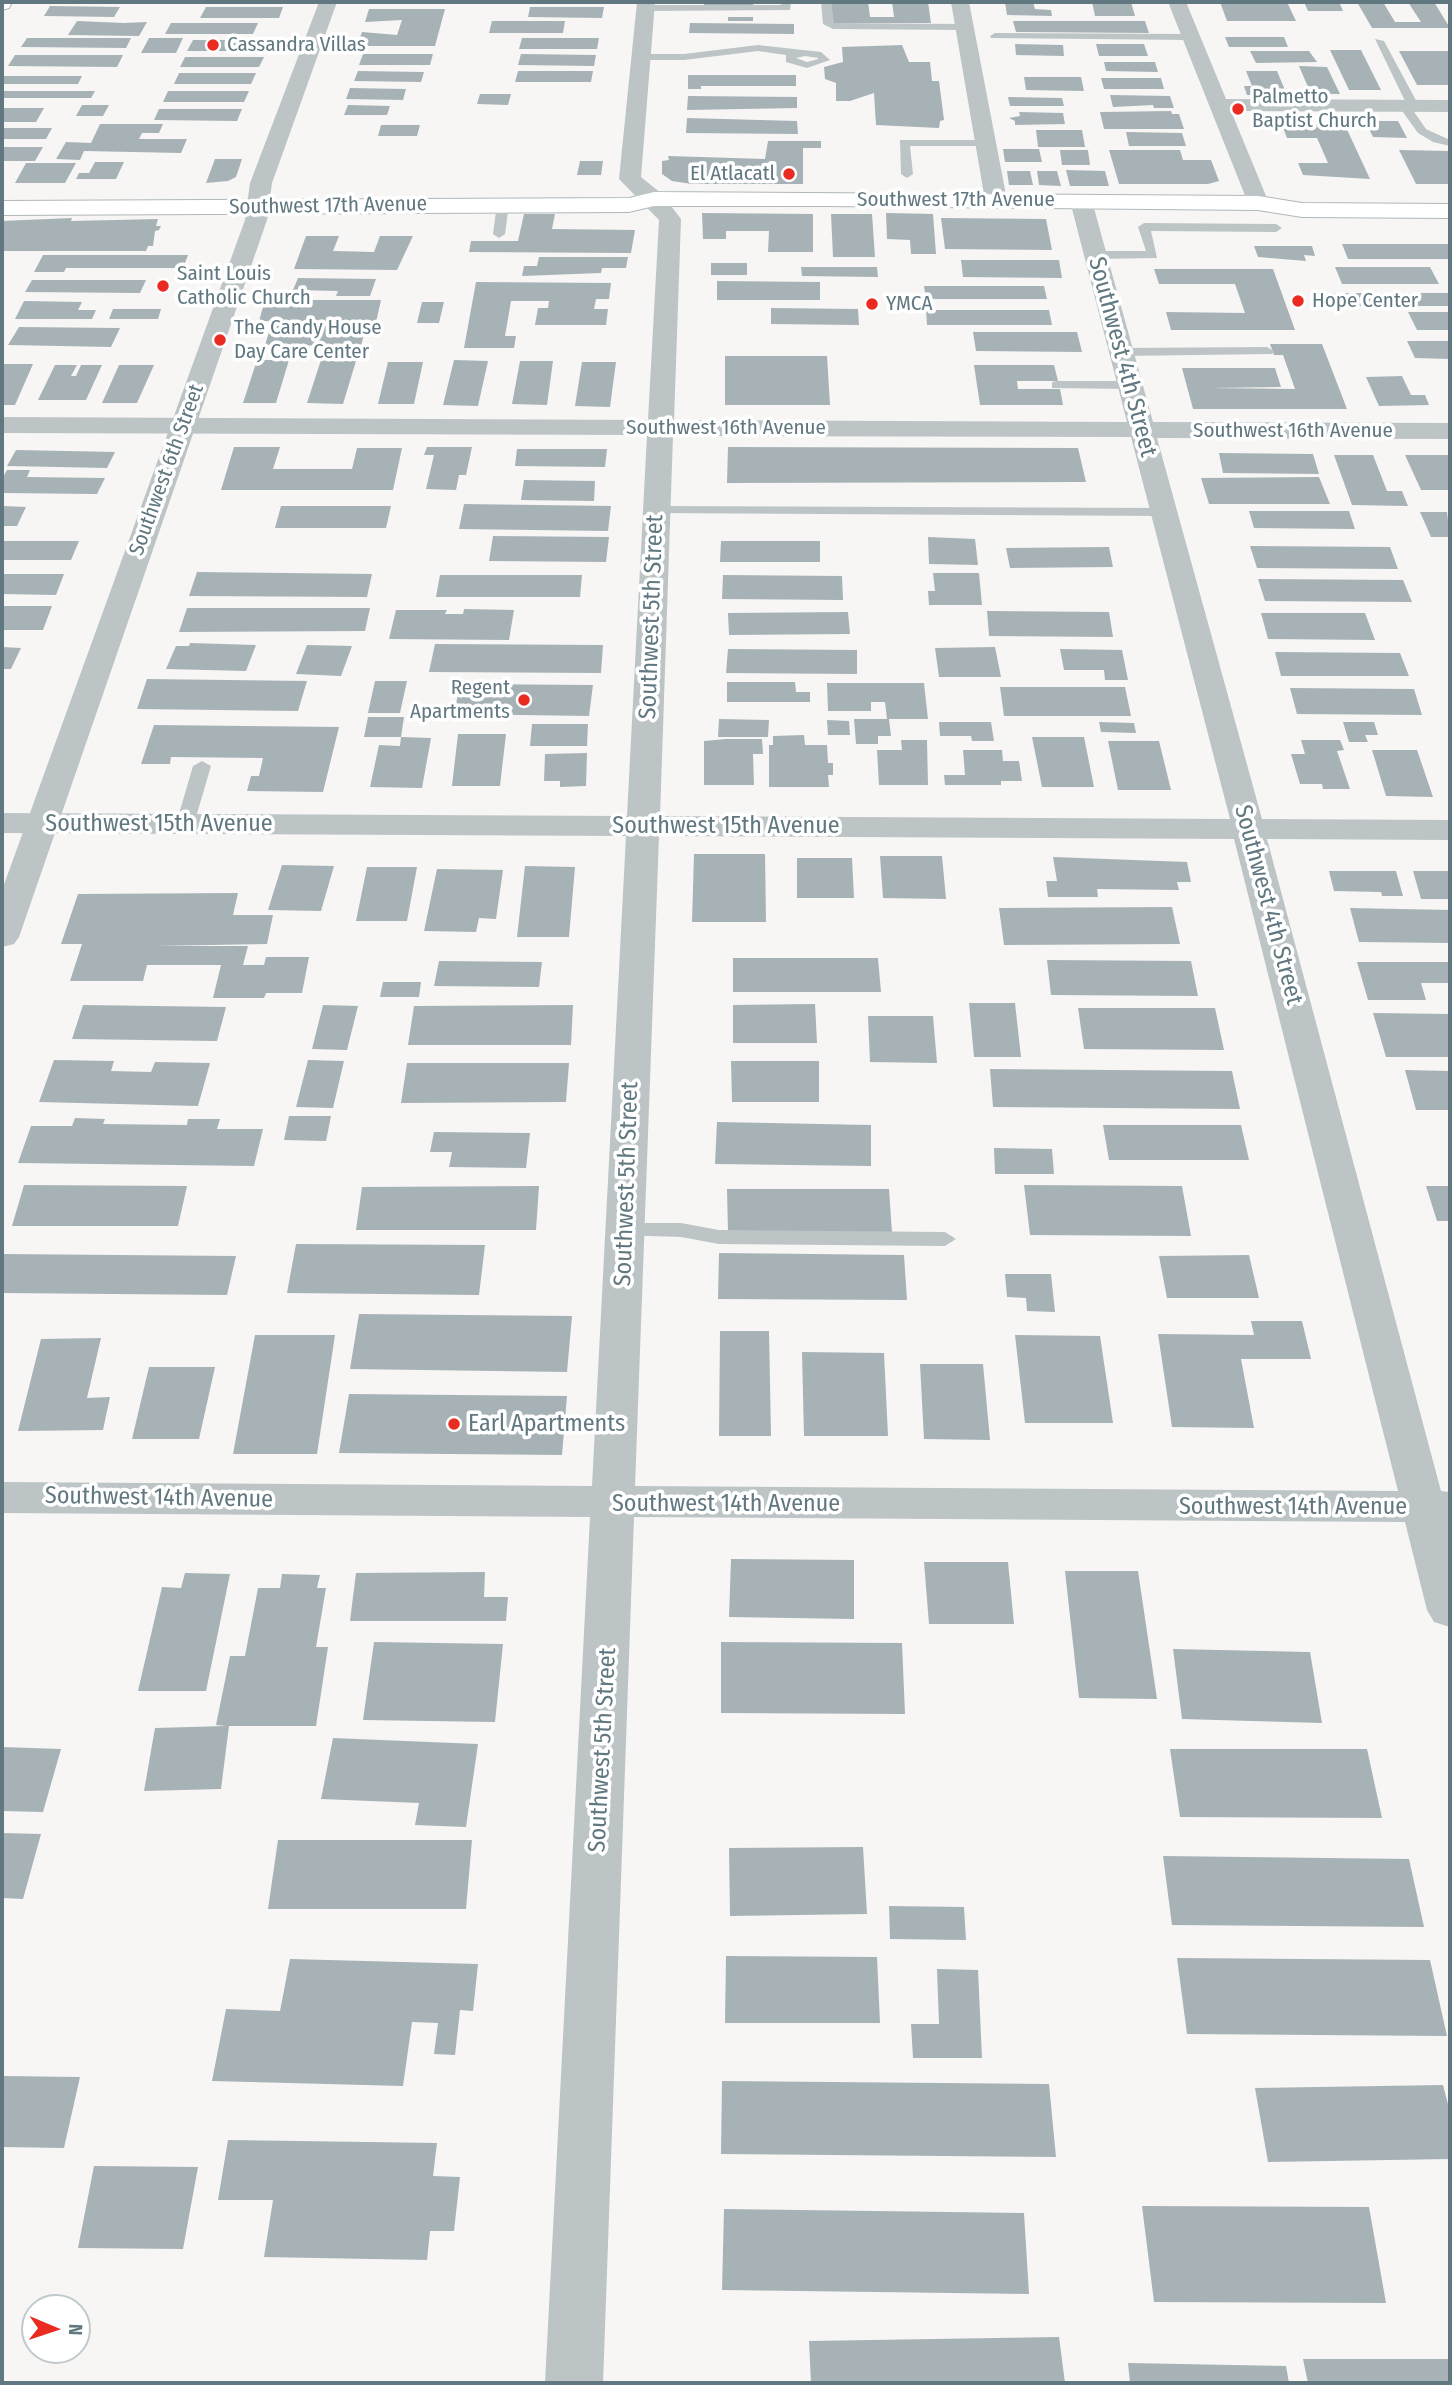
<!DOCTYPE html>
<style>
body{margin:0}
#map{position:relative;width:1452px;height:2385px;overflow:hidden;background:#f7f6f4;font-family:"Fira Sans Condensed",sans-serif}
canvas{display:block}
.frame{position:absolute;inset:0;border:4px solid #617880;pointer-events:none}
.north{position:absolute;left:21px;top:2294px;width:70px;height:70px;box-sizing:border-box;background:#fff;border:2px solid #c0c9cc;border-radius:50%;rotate:92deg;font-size:19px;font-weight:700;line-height:28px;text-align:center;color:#617880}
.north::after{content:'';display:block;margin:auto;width:24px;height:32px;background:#ea2b21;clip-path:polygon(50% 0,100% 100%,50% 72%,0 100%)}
</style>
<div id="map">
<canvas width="1452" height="2385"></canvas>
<div class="frame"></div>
<div class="north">N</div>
</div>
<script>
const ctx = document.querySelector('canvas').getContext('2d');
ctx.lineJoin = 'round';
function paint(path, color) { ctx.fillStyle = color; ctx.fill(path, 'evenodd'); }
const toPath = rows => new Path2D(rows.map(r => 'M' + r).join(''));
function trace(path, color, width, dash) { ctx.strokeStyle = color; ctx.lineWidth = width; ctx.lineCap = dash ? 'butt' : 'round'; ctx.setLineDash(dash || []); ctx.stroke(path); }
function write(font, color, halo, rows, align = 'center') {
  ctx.font = font + ' "Fira Sans Condensed",sans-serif'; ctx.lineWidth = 7; ctx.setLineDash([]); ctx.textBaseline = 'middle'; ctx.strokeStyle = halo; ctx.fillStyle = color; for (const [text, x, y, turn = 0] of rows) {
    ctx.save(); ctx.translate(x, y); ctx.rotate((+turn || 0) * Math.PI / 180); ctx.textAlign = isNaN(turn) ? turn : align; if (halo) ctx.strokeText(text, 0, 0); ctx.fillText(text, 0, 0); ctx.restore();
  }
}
paint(toPath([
 [704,2,754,2,753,5,704,5],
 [831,2,868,2,870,17,894,17,892,2,928,2,931,23,833,23],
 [1005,2,1033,2,1035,9,1051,10,1052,16,1007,15],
 [1092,2,1131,2,1135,16,1095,16],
 [1220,2,1287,2,1296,21,1227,21],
 [1304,2,1339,2,1343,11,1308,11],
 [1357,2,1383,2,1395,22,1421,22,1408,2,1434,2,1450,28,1372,28],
 [50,6,120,7,114,17,44,16],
 [206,7,283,7,279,18,200,18],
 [530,7,604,7,602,18,528,17],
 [369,9,445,9,435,46,357,46,362,32,397,35,402,20,365,22],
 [728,17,753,17,753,21,728,21],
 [77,21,124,23,147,22,139,36,68,35],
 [492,21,565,21,563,33,489,33],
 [1013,21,1145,21,1149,33,1016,32],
 [171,23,258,23,253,34,165,34],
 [690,23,794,24,794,34,689,33],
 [1225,37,1284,37,1288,47,1229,47],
 [27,38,131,38,126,48,21,47],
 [149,38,183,38,176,53,141,53],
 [522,38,599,38,597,49,519,49],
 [193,40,239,40,234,51,187,51],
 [1015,44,1063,45,1064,56,1016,55],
 [1096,44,1144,44,1148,56,1099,56],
 [902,45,909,62,930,62,932,81,939,81,944,120,940,121,939,128,876,125,874,93,850,101,836,101,836,83,825,79,824,67,843,62,842,47],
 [1330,50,1361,50,1381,90,1349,90],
 [1250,51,1309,51,1317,62,1256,63],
 [1399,51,1449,51,1450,85,1417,85],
 [363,54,433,54,430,65,359,65],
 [521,54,596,55,594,66,518,65],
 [15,55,123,55,117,67,8,66],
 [185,57,264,57,259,67,180,67],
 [1104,62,1155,62,1158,72,1106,71],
 [1299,66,1327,67,1340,94,1311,94],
 [358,71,424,72,421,82,354,81],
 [518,71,593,71,591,82,515,82],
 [1246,71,1277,71,1287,95,1247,95,1244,86,1252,86],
 [179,73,256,73,251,84,174,84],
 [688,75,796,75,796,86,701,86,701,89,688,89],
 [4,76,82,76,78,84,2,84],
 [1024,77,1081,77,1084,91,1026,90],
 [1101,78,1161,78,1164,89,1104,89],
 [350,88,406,89,403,100,346,99],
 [2,91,95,91,91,98,2,98],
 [168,91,249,91,244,102,163,102],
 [480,94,511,94,508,105,477,104],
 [1110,95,1170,96,1174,108,1154,108,1153,105,1113,107],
 [688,96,797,97,797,108,687,110],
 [1008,97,1062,98,1064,106,1010,106],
 [82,105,109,105,103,116,76,116],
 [348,105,390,106,387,115,344,115],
 [2,108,44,108,36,122,2,122],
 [159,109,242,109,237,121,154,120],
 [1171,111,1172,114,1179,114,1184,129,1104,129,1100,112],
 [1019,112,1063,113,1065,124,1015,125,1015,121,1009,118,1020,116],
 [687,118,797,121,798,134,686,133],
 [1365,121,1398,121,1407,138,1373,137],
 [1344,123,1370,179,1303,175,1298,163,1328,163,1317,138,1287,138,1282,125],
 [100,124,163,124,159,133,142,133,139,139,187,139,181,153,84,151,80,160,56,159,66,142,91,143],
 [381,125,420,125,417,136,378,136],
 [2,128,52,128,46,139,2,139],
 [1036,130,1082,130,1085,147,1038,147],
 [1126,132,1182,133,1186,146,1129,146],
 [768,141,821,141,821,148,803,148,803,184,692,184,672,181,662,174,662,161,669,160,668,156,765,159],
 [2,147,43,147,35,161,2,161],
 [1003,149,1039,149,1042,162,1005,162],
 [1060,150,1088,150,1090,165,1062,165],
 [1109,150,1180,150,1183,160,1211,160,1219,181,1208,184,1119,184],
 [1399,150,1450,151,1450,184,1416,184],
 [215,159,242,159,236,177,228,181,206,183],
 [580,161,603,161,601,175,577,175],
 [95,162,124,162,116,179,76,179,79,173,89,173],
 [26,163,76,163,65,183,15,183],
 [1066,170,1105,171,1109,186,1070,186],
 [1007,171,1030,171,1033,185,1009,185],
 [1037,171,1057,171,1061,186,1039,185],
 [702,213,813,214,813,252,768,252,769,231,726,231,726,239,703,239],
 [886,213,933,214,936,254,911,254,910,240,887,239],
 [524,214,555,214,552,229,635,230,631,253,469,252,471,241,518,241],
 [831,214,872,214,875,257,833,257],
 [72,218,71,221,158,219,156,226,161,226,159,230,155,231,153,246,148,246,146,251,2,251,2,221],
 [941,218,1046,219,1052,250,945,249],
 [306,236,339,236,333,251,374,252,380,236,413,236,397,270,294,269],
 [1342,244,1450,244,1450,259,1348,259],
 [1254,246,1312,246,1315,256,1304,255,1306,261,1258,257],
 [43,255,188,255,183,268,66,268,64,272,34,272],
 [539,257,628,257,626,268,602,268,601,273,522,276,524,266,537,266],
 [961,260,1059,260,1062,278,963,277],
 [711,263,747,263,747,275,711,275],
 [801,267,877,267,878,277,802,276],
 [1335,267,1430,267,1439,284,1342,284],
 [1154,269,1273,269,1295,330,1171,330,1166,312,1245,313,1235,284,1159,284],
 [298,278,376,279,370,296,336,296,338,291,293,290],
 [32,280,146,280,140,293,25,292],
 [717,281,820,282,820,300,717,300],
 [476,282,611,283,609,299,596,299,594,309,608,309,606,325,535,325,538,308,548,308,549,301,511,301,505,336,516,336,514,348,464,348],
 [924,286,1044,286,1047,299,926,299],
 [1331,293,1450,293,1450,306,1337,306],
 [265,300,381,300,376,322,259,321],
 [24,301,82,302,78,310,96,310,92,319,15,319],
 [422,302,444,302,439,323,417,323],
 [771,308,858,309,859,325,771,324],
 [113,309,161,309,158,319,109,319],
 [926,310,1049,310,1052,325,927,325],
 [1408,312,1450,312,1450,330,1417,330],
 [271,326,366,326,361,346,265,345],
 [19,327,120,328,111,347,8,345],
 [973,332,1077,332,1082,352,976,351],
 [1407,341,1450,341,1450,359,1415,358],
 [1270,344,1322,344,1347,409,1193,409,1182,368,1275,368,1281,387,1210,388,1295,389,1283,355,1274,355],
 [725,356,827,356,830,405,725,405],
 [257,360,289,360,276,403,243,403],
 [321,360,356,361,343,404,307,403],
 [454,360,488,361,478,406,443,405],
 [520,361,553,361,547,405,512,404],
 [388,362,423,362,414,404,378,404],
 [582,362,616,362,610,407,575,406],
 [2,364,33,364,15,405,2,405],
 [55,365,77,365,71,376,76,376,81,365,102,365,86,400,38,400],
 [119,365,154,365,137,403,102,403],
 [974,365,1054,365,1058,381,1017,381,1018,389,1060,389,1063,405,980,405],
 [1402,376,1411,395,1425,395,1429,405,1379,406,1366,377],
 [234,447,280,447,273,469,352,469,357,448,402,448,393,490,221,490],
 [427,447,472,447,466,475,459,475,456,490,426,489,434,455,424,455],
 [728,447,1078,448,1086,482,727,483],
 [517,449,607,449,605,467,515,466],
 [16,450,115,452,107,468,7,466],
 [1219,453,1313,454,1319,474,1223,473],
 [1334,455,1373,455,1387,491,1402,491,1408,506,1352,505],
 [1405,455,1450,455,1450,490,1421,490],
 [7,470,30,470,27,477,105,478,97,494,2,493,2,479],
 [1319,477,1330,504,1209,504,1201,478],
 [524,480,595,481,594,501,521,500],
 [464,504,611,506,608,531,459,529],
 [2,506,26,507,17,526,2,526],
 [281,506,391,506,386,528,275,528],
 [1249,511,1349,511,1355,529,1254,528],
 [1420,512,1447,512,1450,537,1431,537],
 [493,536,609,537,606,562,489,561],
 [928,537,975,539,978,565,929,564],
 [2,541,79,541,71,560,2,560],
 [721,541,820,541,820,562,720,562],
 [1250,546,1390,547,1398,569,1257,568],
 [1109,547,1113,567,1010,568,1006,548],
 [197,572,372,574,367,597,189,596],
 [933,573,979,573,982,605,929,605,928,591,935,591],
 [2,574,64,574,56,595,2,594],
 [440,575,582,575,580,597,436,597],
 [723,575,842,576,843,600,722,599],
 [1258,579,1403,580,1412,602,1265,601],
 [2,606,52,606,43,630,2,630],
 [187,608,370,608,365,631,179,632],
 [464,609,514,610,509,640,389,639,396,610,447,610,445,614,463,614],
 [987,611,1109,612,1113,637,989,636],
 [848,612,850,634,729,635,728,613],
 [1261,613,1365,613,1375,640,1268,639],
 [190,643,256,645,246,671,166,669,176,646,189,646],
 [435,644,603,645,601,673,429,672],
 [307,645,352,646,341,676,296,674],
 [2,647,21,648,11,669,2,669],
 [995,647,1001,677,939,677,935,648],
 [728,649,857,650,857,674,726,673],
 [1060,649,1122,650,1128,680,1105,680,1104,670,1064,670],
 [1275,652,1400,653,1409,676,1281,676],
 [147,679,307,681,298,711,137,709],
 [375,681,407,681,400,713,368,713],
 [727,682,795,682,796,692,810,692,810,702,727,702],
 [827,683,924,683,928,719,887,719,885,702,871,702,871,711,828,711],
 [460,684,593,685,589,716,454,714],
 [1000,687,1125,687,1131,716,1004,716],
 [1290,688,1414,689,1422,715,1297,714],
 [368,717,404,717,401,737,431,738,422,788,370,787,379,745,400,746,401,737,364,737],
 [719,719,769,720,768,737,718,737],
 [854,719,889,719,891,736,878,736,878,744,856,744],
 [827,720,849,721,850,735,828,735],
 [939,722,991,722,994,741,972,741,971,736,940,736],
 [1099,722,1134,723,1136,733,1101,732],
 [1343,722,1374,722,1378,735,1365,735,1368,742,1349,742],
 [532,724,588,724,587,746,530,746],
 [154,725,339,727,323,792,247,791,251,776,259,776,263,758,171,757,170,764,141,764],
 [458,734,506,734,500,786,452,786],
 [804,735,805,745,827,745,828,763,833,763,833,775,828,775,829,787,769,787,769,745,773,745,773,736],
 [1032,737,1084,737,1094,787,1042,787],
 [726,739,762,739,763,754,753,754,754,785,704,785,704,741],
 [901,740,927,740,928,785,879,785,877,750,902,750],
 [1301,740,1340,740,1344,750,1337,751,1350,789,1323,789,1322,784,1300,784,1291,754,1305,754],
 [1108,741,1159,741,1171,790,1118,790],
 [963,750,1002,750,1003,761,1019,761,1022,781,1001,781,1001,785,945,785,944,775,965,775],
 [1372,750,1417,750,1433,797,1386,796],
 [587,753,586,786,560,787,560,781,544,781,545,754],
 [694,854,765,854,766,922,692,922],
 [880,856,942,856,946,899,883,898],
 [1053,857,1187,862,1191,882,1177,882,1179,890,1097,889,1098,897,1048,897,1046,881,1057,881],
 [797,858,852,858,854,898,797,898],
 [282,865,334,866,321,911,268,910],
 [525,866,575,867,569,937,517,937],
 [367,867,417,867,407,921,356,921],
 [437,869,503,870,496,919,479,918,476,932,424,931],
 [1329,871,1396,871,1403,896,1382,896,1381,892,1334,891],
 [1413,871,1450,871,1450,899,1421,899],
 [238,893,233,915,273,915,267,944,155,946,248,946,243,965,264,965,266,957,309,957,302,993,266,993,264,998,213,998,221,965,147,965,143,981,70,981,82,944,61,944,78,894],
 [1172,907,1180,944,1004,945,999,908],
 [1350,908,1450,910,1450,943,1359,942],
 [733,958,878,958,881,992,733,992],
 [1047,960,1191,961,1198,996,1051,995],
 [439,961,542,962,539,987,434,986],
 [1357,962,1450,962,1450,983,1421,983,1426,1000,1368,1000],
 [383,982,421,982,419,997,380,997],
 [969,1003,1015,1003,1021,1057,974,1057],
 [815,1004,817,1043,733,1043,733,1005],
 [83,1005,226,1007,217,1041,72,1039],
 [323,1005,358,1006,347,1050,312,1049],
 [573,1005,571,1045,408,1045,414,1006],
 [1078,1008,1215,1008,1224,1050,1084,1049],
 [1373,1013,1450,1014,1450,1057,1386,1057],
 [868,1016,933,1016,937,1063,870,1062],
 [54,1060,114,1061,111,1071,151,1072,155,1062,210,1063,198,1106,39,1102],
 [308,1060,344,1061,333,1108,296,1107],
 [731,1061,819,1061,819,1102,732,1102],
 [407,1063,569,1063,566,1102,401,1103],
 [990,1069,1232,1071,1240,1109,993,1107],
 [1405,1070,1450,1071,1450,1110,1416,1110],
 [289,1116,331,1116,326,1141,284,1140],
 [75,1118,105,1119,103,1124,187,1125,188,1119,220,1119,217,1129,263,1129,254,1166,18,1163,31,1126,72,1126],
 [717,1122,871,1125,871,1166,715,1164],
 [1103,1125,1241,1125,1249,1160,1109,1160],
 [434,1132,530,1133,526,1168,449,1167,452,1152,430,1152],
 [994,1148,1052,1149,1054,1174,995,1174],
 [24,1185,187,1186,178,1226,12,1226],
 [1024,1185,1182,1186,1191,1236,1030,1235],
 [539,1186,536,1230,356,1230,362,1187],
 [1426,1186,1450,1186,1450,1221,1437,1221],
 [727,1189,889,1189,892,1233,728,1233],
 [296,1244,485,1245,479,1295,287,1293],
 [719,1253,904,1255,907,1300,718,1299],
 [2,1254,236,1256,227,1295,2,1293],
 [1249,1255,1259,1298,1167,1298,1159,1256],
 [1005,1274,1051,1274,1055,1312,1027,1311,1026,1298,1007,1297],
 [359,1314,572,1316,567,1372,350,1369],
 [1251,1321,1302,1321,1311,1359,1241,1359,1254,1428,1172,1427,1158,1334,1254,1335],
 [720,1331,769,1331,771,1436,719,1436],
 [255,1335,335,1335,317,1454,233,1454],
 [1015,1335,1100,1336,1113,1423,1025,1423],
 [101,1338,87,1398,110,1397,103,1430,18,1431,41,1339],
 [802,1352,884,1353,888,1436,804,1436],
 [920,1364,983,1364,990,1440,924,1439],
 [149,1367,215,1367,199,1439,132,1439],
 [349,1394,567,1396,562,1455,339,1453],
 [731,1559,854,1560,854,1619,729,1617],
 [924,1562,1008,1562,1014,1624,929,1624],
 [1065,1571,1138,1571,1157,1699,1079,1698],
 [485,1572,484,1597,508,1597,506,1621,350,1621,356,1573],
 [185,1573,230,1574,206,1691,138,1691,162,1587,181,1588],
 [282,1574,320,1575,317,1588,326,1588,316,1647,328,1647,316,1726,229,1726,221,1789,144,1791,155,1728,226,1726,216,1725,230,1656,245,1656,258,1588,280,1588],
 [374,1642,503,1644,495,1722,363,1720],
 [721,1642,902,1643,905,1714,721,1713],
 [1173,1649,1310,1652,1322,1723,1182,1719],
 [333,1738,478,1744,466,1827,415,1825,419,1803,321,1799],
 [2,1747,61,1749,43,1812,2,1811],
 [1170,1749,1367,1749,1382,1818,1180,1817],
 [2,1833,41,1834,23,1899,2,1898],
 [278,1840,472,1840,466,1909,268,1909],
 [863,1847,867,1914,730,1916,729,1848],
 [1163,1856,1409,1859,1424,1927,1172,1925],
 [889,1906,964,1907,966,1940,890,1939],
 [726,1956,877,1957,880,2023,725,2023],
 [1177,1958,1430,1960,1447,2036,1187,2034],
 [290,1959,478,1964,473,2011,460,2010,455,2055,434,2054,438,2023,412,2022,403,2086,212,2081,226,2009,280,2011],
 [937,1969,978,1970,982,2058,913,2058,911,2024,939,2024],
 [2,2076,80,2077,64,2148,2,2147],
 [722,2081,1049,2084,1056,2157,721,2154],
 [1443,2085,1450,2112,1450,2159,1268,2162,1255,2088],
 [228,2140,437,2143,433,2176,460,2177,454,2231,430,2231,427,2260,264,2257,273,2200,218,2200],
 [94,2166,198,2167,183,2249,78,2248],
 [1142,2206,1369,2207,1386,2303,1154,2302],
 [724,2209,1024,2213,1029,2294,722,2290],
 [1059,2337,1065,2383,811,2383,809,2341],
 [1303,2359,1450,2359,1450,2383,1308,2383],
 [1128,2363,1286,2366,1289,2383,1130,2383]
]), '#a7b2b6');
const secondary = toPath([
 [654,192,1258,196,1302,203,1450,204,1450,218,1302,217,1258,210,826,206,654,206,629,212,2,215,2,201,629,198,654,192]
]);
const primary = toPath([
 [2,2,12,2,9,8,2,10,2,2]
]);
trace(secondary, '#afb8bb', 2);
trace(primary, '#b1b8ba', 2);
paint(toPath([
 [781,2,791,2,790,10,646,11,641,8,646,5,781,5,781,2],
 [821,2,831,2,834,23,963,24,968,27,963,30,833,29,823,24,821,2],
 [995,33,1190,34,1195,37,1190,40,991,38,990,36,995,33],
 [1375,39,1384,41,1419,106,1412,109,1426,129,1450,140,1450,146,1433,142,1418,133,1400,108,1400,104,1406,103,1375,39],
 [758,45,821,52,830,60,807,68,786,62,786,55,758,51,684,60,641,60,636,57,641,54,684,54,758,45],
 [805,56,818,58,818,59,807,62,796,58,805,56],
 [900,140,986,140,992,143,986,146,910,146,913,174,907,178,901,174,900,140],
 [503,200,509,204,505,234,499,238,493,234,497,204,503,200],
 [1144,223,1276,224,1282,228,1276,232,1151,231,1157,258,1095,259,1089,255,1095,251,1146,251,1138,227,1144,223],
 [1267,347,1274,351,1272,354,1121,356,1114,352,1121,348,1267,347],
 [1057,381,1130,381,1137,385,1130,389,1052,388,1052,382,1057,381],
 [657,506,1164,508,1171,512,1164,516,652,513,650,510,657,506],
 [202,761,211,766,194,824,185,829,179,828,176,824,193,766,202,761],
 [625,1223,681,1223,719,1230,945,1232,956,1239,945,1246,719,1244,681,1237,617,1235,614,1230,617,1225,625,1223]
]), '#bdc4c6');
paint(toPath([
 [637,2,655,2,641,177,662,194,681,219,674,420,1127,422,1070,201,1081,194,1092,201,1153,422,1450,423,1450,439,1157,438,1262,819,1450,820,1450,840,1267,839,1441,1491,1450,1492,1450,1627,1434,1622,1427,1610,1405,1522,634,1517,603,2383,545,2383,590,1517,2,1513,2,1482,592,1486,626,836,2,833,2,813,627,816,647,435,2,433,2,417,648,420,659,220,619,179,637,2],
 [673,436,1131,437,1230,819,660,816,673,436],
 [659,836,1234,839,1398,1491,635,1486,659,836],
 [951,2,969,2,1007,200,996,207,985,200,951,2],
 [1168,2,1186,2,1226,99,1450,100,1450,112,1231,111,1269,203,1258,210,1250,208,1168,2]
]), '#bdc4c6');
paint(toPath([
 [319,2,337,2,272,183,267,220,19,937,14,944,2,947,2,890,245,220,250,183,319,2]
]), '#bdc4c6');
paint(secondary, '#fff');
paint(primary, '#fff');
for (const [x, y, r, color] of [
 [213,45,7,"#ea2b21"],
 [1238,109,7,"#ea2b21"],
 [789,174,7,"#ea2b21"],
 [163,286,7,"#ea2b21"],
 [1298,301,7,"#ea2b21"],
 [872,304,7,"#ea2b21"],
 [220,340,7,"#ea2b21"],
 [524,700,7,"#ea2b21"],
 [454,1424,7,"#ea2b21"]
]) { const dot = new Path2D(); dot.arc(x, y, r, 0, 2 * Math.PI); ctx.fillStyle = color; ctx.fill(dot); trace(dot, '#fff', 2.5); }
write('21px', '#617880', '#fff', [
 ["Cassandra Villas",227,45],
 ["Palmetto",1252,97],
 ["Baptist Church",1252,121],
 ["El Atlacatl",775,174,"right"],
 ["Saint Louis",177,274],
 ["Catholic Church",177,298],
 ["Hope Center",1312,301],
 ["YMCA",886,304],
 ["The Candy House",234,328],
 ["Day Care Center",234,352],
 ["Regent",510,688,"right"],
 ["Apartments",510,712,"right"]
], 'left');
write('21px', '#617880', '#fff', [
 ["Southwest 17th Avenue",956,200],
 ["Southwest 17th Avenue",328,206,-1],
 ["Southwest 16th Avenue",726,428],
 ["Southwest 16th Avenue",1293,431],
 ["Southwest 6th Street",167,470,-70]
]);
write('24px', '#617880', '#fff', [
 ["Southwest 4th Street",1122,357,75],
 ["Southwest 5th Street",652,617,-88],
 ["Southwest 15th Avenue",159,824],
 ["Southwest 15th Avenue",726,826],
 ["Southwest 4th Street",1268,905,75],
 ["Southwest 5th Street",627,1184,-88],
 ["Southwest 14th Avenue",159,1498,1],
 ["Southwest 14th Avenue",726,1504],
 ["Southwest 14th Avenue",1293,1507],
 ["Southwest 5th Street",603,1750,-87]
]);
write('24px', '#617880', '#fff', [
 ["Earl Apartments",468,1424]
], 'left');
</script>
